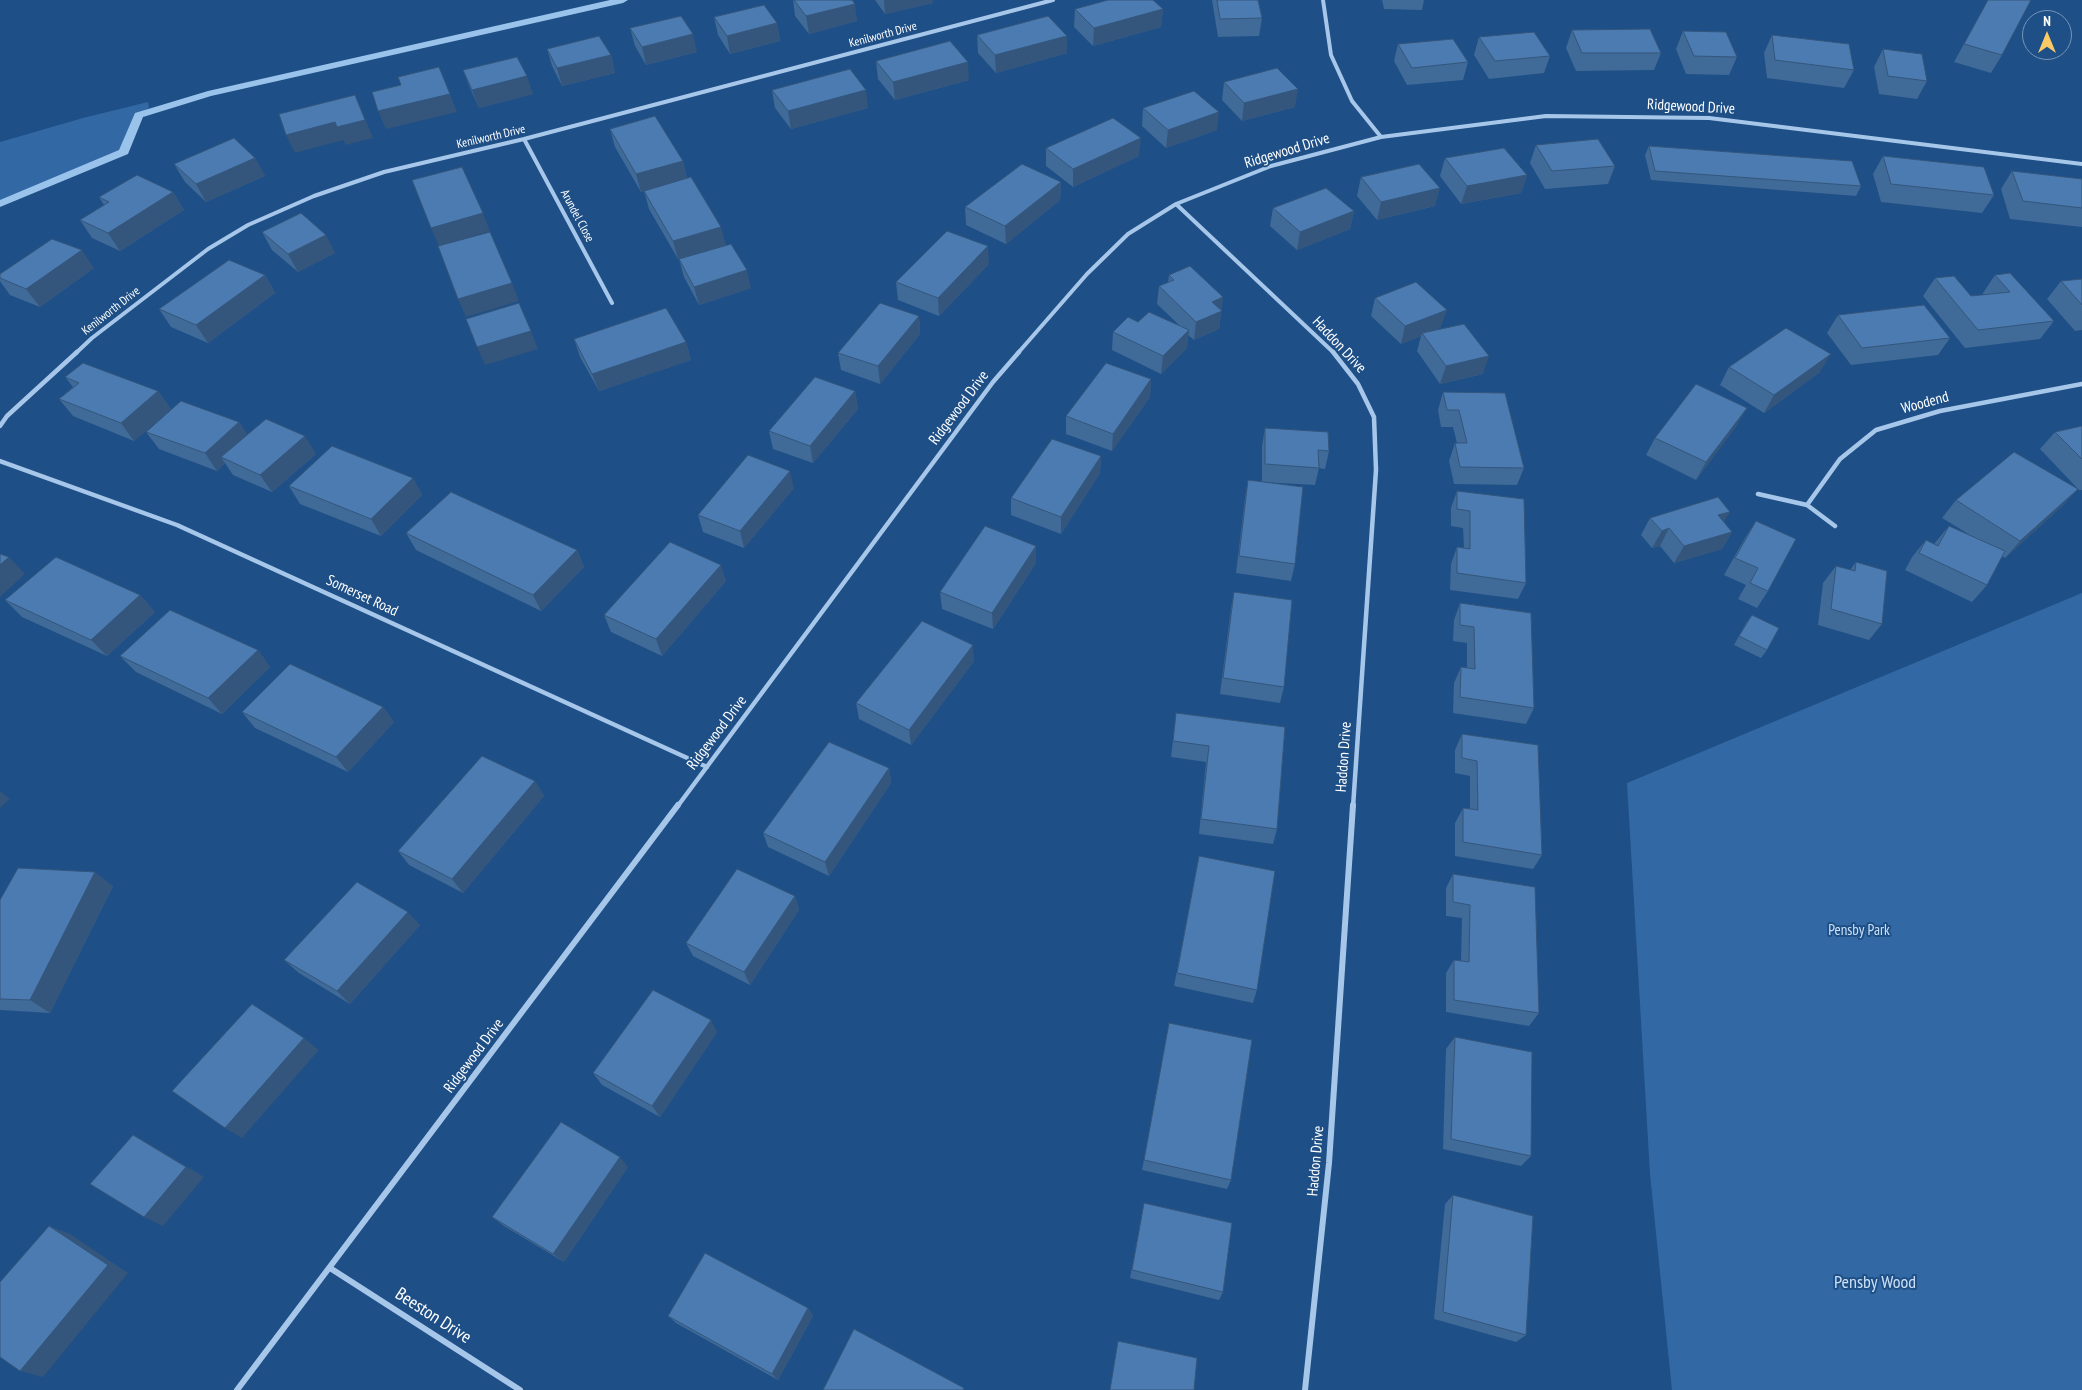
<!DOCTYPE html>
<style>
body{margin:0}
#map{position:relative;width:2082px;height:1390px;overflow:hidden;background:#1e4f86;font-family:"PT Sans Narrow",sans-serif}
canvas{display:block}
.north{position:absolute;left:2022px;top:10px;width:50px;height:50px;box-sizing:border-box;background:#1e4f86;border:1px solid #7895b6;border-radius:50%;rotate:0deg;font-size:14px;font-weight:700;line-height:20px;text-align:center;color:#fff}
.north::after{content:'';display:block;margin:auto;width:18px;height:22px;background:#f9ca66;clip-path:polygon(50% 0,100% 100%,50% 72%,0 100%)}
</style>
<div id="map">
<canvas width="2082" height="1390"></canvas>
<div class="north">N</div>
</div>
<script>
const ctx = document.querySelector('canvas').getContext('2d');
ctx.lineJoin = 'round';
function paint(path, color) { ctx.fillStyle = color; ctx.fill(path, 'evenodd'); }
const toPath = rows => new Path2D(rows.map(r => 'M' + r).join(''));
function trace(path, color, width, dash) { ctx.strokeStyle = color; ctx.lineWidth = width; ctx.lineCap = dash ? 'butt' : 'round'; ctx.setLineDash(dash || []); ctx.stroke(path); }
function write(font, color, halo, rows, align = 'center') {
  ctx.font = font + ' "PT Sans Narrow",sans-serif'; ctx.lineWidth = 4; ctx.setLineDash([]); ctx.textBaseline = 'middle'; ctx.strokeStyle = halo; ctx.fillStyle = color; for (const [text, x, y, turn = 0] of rows) {
    ctx.save(); ctx.translate(x, y); ctx.rotate((+turn || 0) * Math.PI / 180); ctx.textAlign = isNaN(turn) ? turn : align; if (halo) ctx.strokeText(text, 0, 0); ctx.fillText(text, 0, 0); ctx.restore();
  }
}
paint(toPath([
 [148,102,149,108,139,115,124,152,0,204,0,142,83,118],
 [2082,593,2082,1390,1672,1390,1650,1174,1627,783]
]), '#3269a4');
paint(toPath([
 [610,0,628,0,623,3,211,96,143,117,128,154,0,207,0,200,119,150,135,113,208,91,610,0]
]), '#9ac3ec');
trace(toPath([
 [1323,0,1331,55,1352,101,1381,137],
 [524,139,612,303],
 [1176,204,1334,353],
 [76,353,92,338,208,249,248,225,314,196,384,172,524,139,1053,0],
 [1018,353,1087,274,1128,234,1176,204,1271,166,1381,137,1546,116,1709,118,2082,164]
]), '#a7c7ea', 4);
trace(toPath([
 [1333,352,1358,384,1374,417,1376,470,1353,807],
 [0,426,7,416,77,352],
 [0,461,177,525,707,767],
 [1758,494,1807,505,1835,526],
 [1807,505,1840,459,1876,430,1940,411,2082,384],
 [677,807,993,382,1019,352]
]), '#a7c7ea', 4.5);
trace(toPath([
 [330,1268,520,1390],
 [237,1390,678,805],
 [1305,1390,1329,1163,1353,805]
]), '#a7c7ea', 6);
paint(toPath([
 [793,0,852,0,857,21,809,34,795,16],
 [875,0,933,0,933,3,885,14],
 [1212,0,1258,0,1262,18,1259,36,1218,37],
 [1382,0,1424,0,1422,10,1384,9],
 [1988,0,2002,55,1991,73,1954,62],
 [1075,9,1163,9,1161,27,1093,46,1074,27],
 [714,17,777,23,780,41,730,54,718,35],
 [630,28,697,52,646,65,635,46],
 [1572,30,1661,53,1654,70,1576,71,1566,48],
 [1683,31,1737,57,1729,75,1686,74,1676,49],
 [977,35,1067,53,996,73,978,53],
 [1772,35,1854,70,1844,88,1767,78,1764,53],
 [1479,37,1550,56,1544,73,1489,79,1474,55],
 [1398,44,1468,62,1463,80,1407,85,1394,61],
 [547,49,611,55,615,73,562,86,552,66],
 [1883,49,1927,81,1917,99,1879,94,1874,67],
 [876,61,969,80,895,100,878,79],
 [463,70,533,94,479,108,470,88],
 [1224,82,1295,107,1242,121,1222,100],
 [772,90,868,108,791,129,775,108],
 [1143,108,1217,130,1166,148,1142,126],
 [610,129,683,161,687,179,641,192,615,147],
 [1536,145,1615,166,1608,184,1545,189,1530,163],
 [1649,146,1861,186,1856,196,1651,180,1645,155],
 [1046,148,1139,156,1073,187,1046,166],
 [1883,156,1994,195,1982,213,1881,202,1873,174],
 [255,158,265,176,206,202,185,182,174,164],
 [1445,158,1527,175,1521,193,1461,204,1440,176],
 [2012,171,2082,179,2082,227,2010,219,2001,189],
 [1361,177,1435,206,1377,220,1357,196],
 [1061,182,1060,200,1006,244,966,225,965,207],
 [644,191,726,245,678,259,649,209],
 [173,192,184,210,120,251,92,238,80,220,104,205,99,197],
 [1273,208,1354,211,1350,229,1297,250,1270,226],
 [262,232,335,253,298,272,272,250],
 [679,259,751,288,699,305,684,277],
 [989,264,939,316,898,300,896,282],
 [94,268,40,307,10,295,0,281,0,274],
 [265,275,275,293,208,343,171,327,159,309],
 [1169,275,1223,297,1219,329,1194,340,1188,335,1187,348,1161,374,1112,350,1113,332,1138,322,1179,325,1157,304,1159,286,1168,283],
 [1995,275,2054,321,2040,339,1965,348,1923,296,1935,278,1971,296,1984,295,1983,293],
 [2082,279,2082,330,2075,331,2047,299,2061,281],
 [1375,298,1441,327,1433,331,1483,374,1440,384,1417,351,1421,336,1401,344,1371,316],
 [1838,315,1950,338,1938,355,1851,365,1827,333],
 [919,316,920,334,880,384,841,370,838,353],
 [574,339,686,342,691,360,599,391,580,357],
 [1729,367,1820,372,1764,413,1720,385],
 [65,377,158,391,171,409,134,441,73,416,59,399,73,387],
 [1151,379,1150,397,1112,451,1066,434,1066,416],
 [855,391,858,409,813,463,773,449,769,431],
 [1443,392,1524,468,1517,485,1454,484,1449,461,1455,443,1457,443,1453,427,1441,427,1438,410],
 [239,422,247,435,316,454,272,492,233,475,225,463,217,471,159,449,146,432],
 [1737,425,1696,480,1646,455,1655,438],
 [2082,426,2082,490,2079,490,2040,449,2055,432],
 [1265,428,1329,451,1325,469,1319,468,1315,485,1262,482,1262,446],
 [1101,456,1100,473,1061,534,1011,515,1011,498],
 [413,478,422,495,381,536,300,504,289,486],
 [1248,480,1295,564,1291,581,1236,573,1245,498],
 [794,488,744,548,703,532,698,515],
 [2078,489,2062,506,2005,558,2002,556,1987,585,1972,602,1905,570,1912,557,1926,540,1934,544,1949,526,1970,535,1942,518,1956,500],
 [1457,491,1526,583,1518,599,1450,590,1451,564,1457,547,1464,548,1463,528,1451,526,1451,508],
 [1650,518,1724,522,1732,532,1722,549,1674,563,1660,546,1652,548,1641,535],
 [1756,521,1768,591,1757,608,1738,599,1746,585,1724,575,1745,538],
 [406,533,577,550,584,567,541,611,416,550],
 [1856,562,1882,624,1869,640,1818,625,1823,583,1836,566,1850,570],
 [1036,563,993,629,942,609,940,592],
 [726,581,662,656,611,632,604,615],
 [1234,592,1284,687,1280,703,1220,694,1231,608],
 [140,595,155,612,107,656,22,617,5,600],
 [1460,603,1534,708,1526,724,1453,713,1454,683,1461,667,1467,668,1467,643,1453,641,1454,620],
 [1752,615,1767,650,1761,658,1734,645,1746,623],
 [258,650,270,667,222,714,136,672,120,656],
 [974,661,911,745,859,719,856,703],
 [383,707,394,722,348,772,255,728,242,712],
 [1176,713,1285,727,1277,829,1273,844,1199,834,1206,762,1171,757],
 [1462,734,1542,855,1533,869,1455,856,1455,823,1463,808,1470,809,1470,776,1455,773,1455,750],
 [889,768,891,783,829,876,768,847,763,833],
 [535,781,544,796,463,893,409,865,398,851],
 [1199,856,1257,990,1253,1003,1174,986],
 [1453,874,1539,1013,1529,1026,1446,1012,1446,973,1454,960,1461,961,1462,918,1446,916,1446,888],
 [113,886,50,1013,0,1010,0,900],
 [795,896,799,910,750,985,693,956,686,943],
 [420,925,350,1004,299,973,284,960],
 [717,1032,660,1117,602,1085,593,1073],
 [1167,1035,1231,1180,1227,1189,1142,1170],
 [1455,1037,1531,1156,1521,1166,1443,1149,1446,1049],
 [628,1167,564,1262,504,1226,492,1217],
 [1453,1195,1526,1335,1516,1342,1434,1319,1445,1204],
 [1144,1203,1223,1292,1219,1300,1130,1278],
 [808,1308,813,1316,778,1380,676,1323,668,1316],
 [1118,1341,1194,1390,1110,1390]
]), '#406a98');
paint(toPath([
 [884,0,933,0,933,3,885,14],
 [855,4,857,21,809,34,806,16],
 [1163,9,1161,27,1093,46,1094,28],
 [777,23,780,41,730,54,727,36],
 [693,34,697,52,646,65,642,47],
 [1067,36,1067,53,996,73,995,55],
 [611,55,615,73,562,86,557,68],
 [968,62,969,80,895,100,893,82],
 [527,76,533,94,479,108,472,90],
 [1298,89,1295,107,1242,121,1244,103],
 [866,90,868,108,791,129,788,111],
 [450,94,457,112,386,129,378,111],
 [355,95,373,138,346,145,343,140,295,153,286,135],
 [1219,112,1217,130,1166,148,1168,130],
 [1141,138,1139,156,1073,187,1073,169],
 [255,158,265,176,206,202,196,184],
 [683,161,687,179,641,192,636,174],
 [1527,175,1521,193,1461,204,1467,186],
 [1061,182,1060,200,1006,244,1005,226],
 [1440,188,1435,206,1377,220,1381,202],
 [173,192,184,210,120,251,108,233],
 [1354,211,1350,229,1297,250,1300,232],
 [483,213,490,231,439,246,431,228],
 [721,227,726,245,678,259,673,241],
 [326,235,335,253,298,272,288,254],
 [988,246,989,264,939,316,938,298],
 [82,250,94,268,40,307,26,289],
 [747,270,751,288,699,305,694,287],
 [265,275,275,293,208,343,196,325],
 [512,283,519,301,466,317,458,299],
 [1223,297,1219,329,1194,340,1196,322,1212,302],
 [1447,310,1441,327,1423,335,1422,333,1421,336,1401,344,1405,326],
 [919,316,920,334,880,384,878,366],
 [1189,330,1187,348,1161,374,1163,356],
 [531,331,538,349,485,365,477,347],
 [686,342,691,360,599,391,592,374],
 [1831,354,1820,372,1764,413,1774,395],
 [1489,356,1483,374,1440,384,1446,366],
 [1151,379,1150,397,1112,451,1113,434],
 [158,391,171,409,134,441,121,423],
 [855,391,858,409,813,463,810,446],
 [1747,408,1737,425,1696,480,1706,462],
 [239,422,251,440,221,457,225,463,217,471,205,453],
 [305,436,316,454,272,492,260,475],
 [1101,456,1100,473,1061,534,1061,517],
 [790,471,794,488,744,548,740,531],
 [413,478,422,495,381,536,371,519],
 [2078,489,2062,506,2005,558,2020,541],
 [1730,512,1720,529,1718,515],
 [1669,528,1660,546,1652,548,1662,531],
 [1732,532,1722,549,1674,563,1684,546],
 [1036,546,1036,563,993,629,992,613],
 [577,550,584,567,541,611,533,595],
 [9,557,25,574,0,597,0,565],
 [721,565,726,581,662,656,656,639],
 [140,595,155,612,107,656,91,640],
 [973,645,974,661,911,745,909,730],
 [258,650,270,667,222,714,208,698],
 [383,707,394,722,348,772,336,757],
 [889,768,891,783,829,876,825,862],
 [535,781,544,796,463,893,452,879],
 [0,791,10,799,0,808],
 [95,872,113,886,50,1013,30,1000],
 [795,896,799,910,750,985,744,972],
 [408,912,420,925,350,1004,337,991],
 [711,1020,717,1032,660,1117,652,1106],
 [304,1038,319,1050,242,1138,225,1128],
 [133,1135,151,1145,204,1177,163,1226,144,1217],
 [620,1157,628,1167,564,1262,553,1254],
 [49,1226,70,1234,128,1273,43,1377,20,1371],
 [808,1308,813,1316,778,1380,772,1374]
]), '#34567c');
const building = toPath([
 [794,0,852,0,855,4,806,16,794,0],
 [1108,0,1153,0,1163,9,1094,28,1075,9,1108,0],
 [1217,0,1258,0,1262,18,1220,19,1217,0],
 [1988,0,2031,0,2002,55,1964,44,1988,0],
 [764,5,777,23,727,36,714,17,764,5],
 [681,16,693,34,642,47,630,28,681,16],
 [1048,16,1067,36,995,55,977,35,1048,16],
 [1650,29,1661,53,1582,53,1572,30,1650,29],
 [1683,31,1726,32,1737,57,1694,56,1683,31],
 [1534,32,1550,56,1495,61,1479,37,1534,32],
 [1772,35,1849,44,1854,70,1775,60,1772,35],
 [599,36,611,55,557,68,547,49,599,36],
 [1453,39,1468,62,1412,68,1398,44,1453,39],
 [950,41,968,62,893,82,876,61,950,41],
 [1883,49,1922,54,1927,81,1888,76,1883,49],
 [517,57,527,76,472,90,463,70,517,57],
 [439,67,450,94,378,111,372,92,401,85,398,77,439,67],
 [1277,68,1298,89,1244,103,1224,82,1277,68],
 [850,69,866,90,788,111,772,90,850,69],
 [1194,91,1219,112,1168,130,1143,108,1194,91],
 [355,95,365,120,337,127,335,122,286,135,279,114,355,95],
 [655,116,683,161,636,174,610,129,655,116],
 [1113,118,1141,138,1073,169,1046,148,1113,118],
 [234,138,255,158,196,184,174,164,234,138],
 [1598,139,1615,166,1552,171,1536,145,1598,139],
 [1649,146,1852,161,1861,186,1655,171,1649,146],
 [1504,148,1527,175,1467,186,1445,158,1504,148],
 [1883,156,1984,167,1994,195,1891,184,1883,156],
 [1022,164,1061,182,1005,226,965,207,1022,164],
 [1419,164,1440,188,1381,202,1361,177,1419,164],
 [462,167,483,213,431,228,412,180,462,167],
 [2012,171,2082,179,2082,208,2023,201,2012,171],
 [137,175,173,192,108,233,80,220,109,202,99,197,137,175],
 [691,177,721,227,673,241,644,191,691,177],
 [1326,188,1354,211,1300,232,1273,208,1326,188],
 [301,213,326,235,288,254,262,232,301,213],
 [947,231,988,246,938,298,896,282,947,231],
 [490,232,512,283,458,299,438,246,490,232],
 [52,239,82,250,26,289,0,278,0,274,52,239],
 [731,244,747,270,694,287,679,259,731,244],
 [229,260,265,275,196,325,159,309,229,260],
 [1190,266,1223,297,1212,302,1222,311,1196,322,1159,286,1174,280,1169,275,1190,266],
 [2010,273,2054,321,1978,330,1935,278,1954,276,1971,296,2010,292,1995,275,2010,273],
 [2082,279,2082,305,2061,281,2082,279],
 [1416,282,1447,310,1405,326,1375,298,1416,282],
 [519,303,531,331,477,347,466,319,519,303],
 [880,303,919,316,878,366,838,353,880,303],
 [1924,305,1950,338,1862,348,1838,315,1924,305],
 [666,308,686,342,592,374,574,339,666,308],
 [1149,312,1189,330,1163,356,1113,332,1128,317,1138,322,1149,312],
 [1464,324,1489,356,1446,366,1422,333,1464,324],
 [1786,328,1831,354,1774,395,1729,367,1786,328],
 [83,363,158,391,121,423,59,399,79,383,65,377,83,363],
 [1106,363,1151,379,1113,434,1066,416,1106,363],
 [815,377,855,391,810,446,769,431,815,377],
 [1696,384,1747,408,1706,462,1655,438,1696,384],
 [1443,392,1505,393,1524,468,1460,467,1455,443,1467,443,1459,410,1447,410,1443,392],
 [181,401,239,422,205,453,146,432,181,401],
 [266,419,305,436,260,475,221,457,266,419],
 [2082,426,2082,459,2055,432,2082,426],
 [1265,428,1328,432,1329,451,1318,450,1319,468,1265,464,1265,428],
 [1052,439,1101,456,1061,517,1011,498,1052,439],
 [332,446,413,478,371,519,289,486,332,446],
 [2014,452,2078,489,2020,541,1956,500,2014,452],
 [748,455,790,471,740,531,698,515,748,455],
 [1248,480,1303,487,1295,564,1239,556,1248,480],
 [1457,491,1524,499,1526,583,1457,573,1457,547,1470,549,1470,511,1457,509,1457,491],
 [451,492,577,550,533,595,406,533,451,492],
 [1718,497,1730,512,1718,515,1732,532,1684,546,1669,528,1662,531,1650,518,1718,497],
 [1756,521,1796,539,1768,591,1750,583,1758,568,1735,558,1756,521],
 [985,526,1036,546,992,613,940,592,985,526],
 [1949,526,2005,551,1987,585,1919,553,1926,540,1938,546,1949,526],
 [670,542,721,565,656,639,604,615,670,542],
 [0,554,9,557,0,565,0,554],
 [56,557,140,595,91,640,5,600,56,557],
 [1856,562,1887,571,1882,624,1831,609,1836,566,1855,571,1856,562],
 [1234,592,1292,600,1284,687,1223,678,1234,592],
 [1460,603,1531,613,1534,708,1460,697,1461,667,1475,669,1474,627,1460,625,1460,603],
 [170,610,258,650,208,698,120,656,170,610],
 [1752,615,1779,628,1767,650,1739,636,1752,615],
 [922,621,973,645,909,730,856,703,922,621],
 [290,664,383,707,336,757,242,712,290,664],
 [1176,713,1285,727,1277,829,1201,819,1209,746,1173,741,1176,713],
 [1462,734,1538,745,1542,855,1463,842,1463,808,1478,810,1477,761,1462,758,1462,734],
 [829,742,889,768,825,862,763,833,829,742],
 [482,756,535,781,452,879,398,851,482,756],
 [1199,856,1275,871,1257,990,1177,973,1199,856],
 [18,868,95,872,30,1000,0,999,0,900,18,868],
 [737,869,795,896,744,972,686,943,737,869],
 [1453,874,1535,887,1539,1013,1454,1000,1454,960,1469,962,1470,905,1453,902,1453,874],
 [357,882,408,912,337,991,284,960,357,882],
 [653,990,711,1020,652,1106,593,1073,653,990],
 [252,1004,304,1038,225,1128,172,1091,252,1004],
 [1169,1023,1252,1040,1231,1180,1144,1160,1169,1023],
 [1455,1037,1532,1052,1531,1156,1451,1139,1455,1037],
 [561,1122,620,1157,553,1254,492,1217,561,1122],
 [133,1135,186,1167,144,1217,90,1184,133,1135],
 [1453,1195,1533,1216,1526,1335,1443,1312,1453,1195],
 [1144,1203,1232,1223,1223,1292,1132,1270,1144,1203],
 [49,1226,108,1265,20,1371,0,1357,0,1282,49,1226],
 [705,1253,808,1308,772,1374,668,1316,705,1253],
 [854,1329,964,1388,963,1390,823,1390,854,1329],
 [1118,1341,1197,1358,1194,1390,1110,1390,1118,1341]
]);
paint(building, '#4b7bb1');
trace(building, '#34567c', 1);
write('12px', '#fff', '#1e4f86', [
 ["Kenilworth Drive",883,35,-15],
 ["Kenilworth Drive",491,137,-13],
 ["Arundel Close",577,216,62],
 ["Kenilworth Drive",111,311,-38]
]);
write('15px', '#fff', '#1e4f86', [
 ["Ridgewood Drive",1691,107,3],
 ["Ridgewood Drive",1287,151,-17],
 ["Haddon Drive",1339,345,47],
 ["Woodend",1925,403,-15],
 ["Ridgewood Drive",959,408,-53],
 ["Somerset Road",362,596,25],
 ["Ridgewood Drive",717,733,-53],
 ["Haddon Drive",1344,757,-86],
 ["Ridgewood Drive",474,1056,-53],
 ["Haddon Drive",1316,1161,-85]
]);
write('15px', '#cce1f8', '#1e4f86', [
 ["Pensby Park",1859,931]
]);
write('18px', '#cce1f8', '#1e4f86', [
 ["Pensby Wood",1875,1283]
]);
write('18px', '#fff', '#1e4f86', [
 ["Beeston Drive",433,1316,33]
]);
</script>
